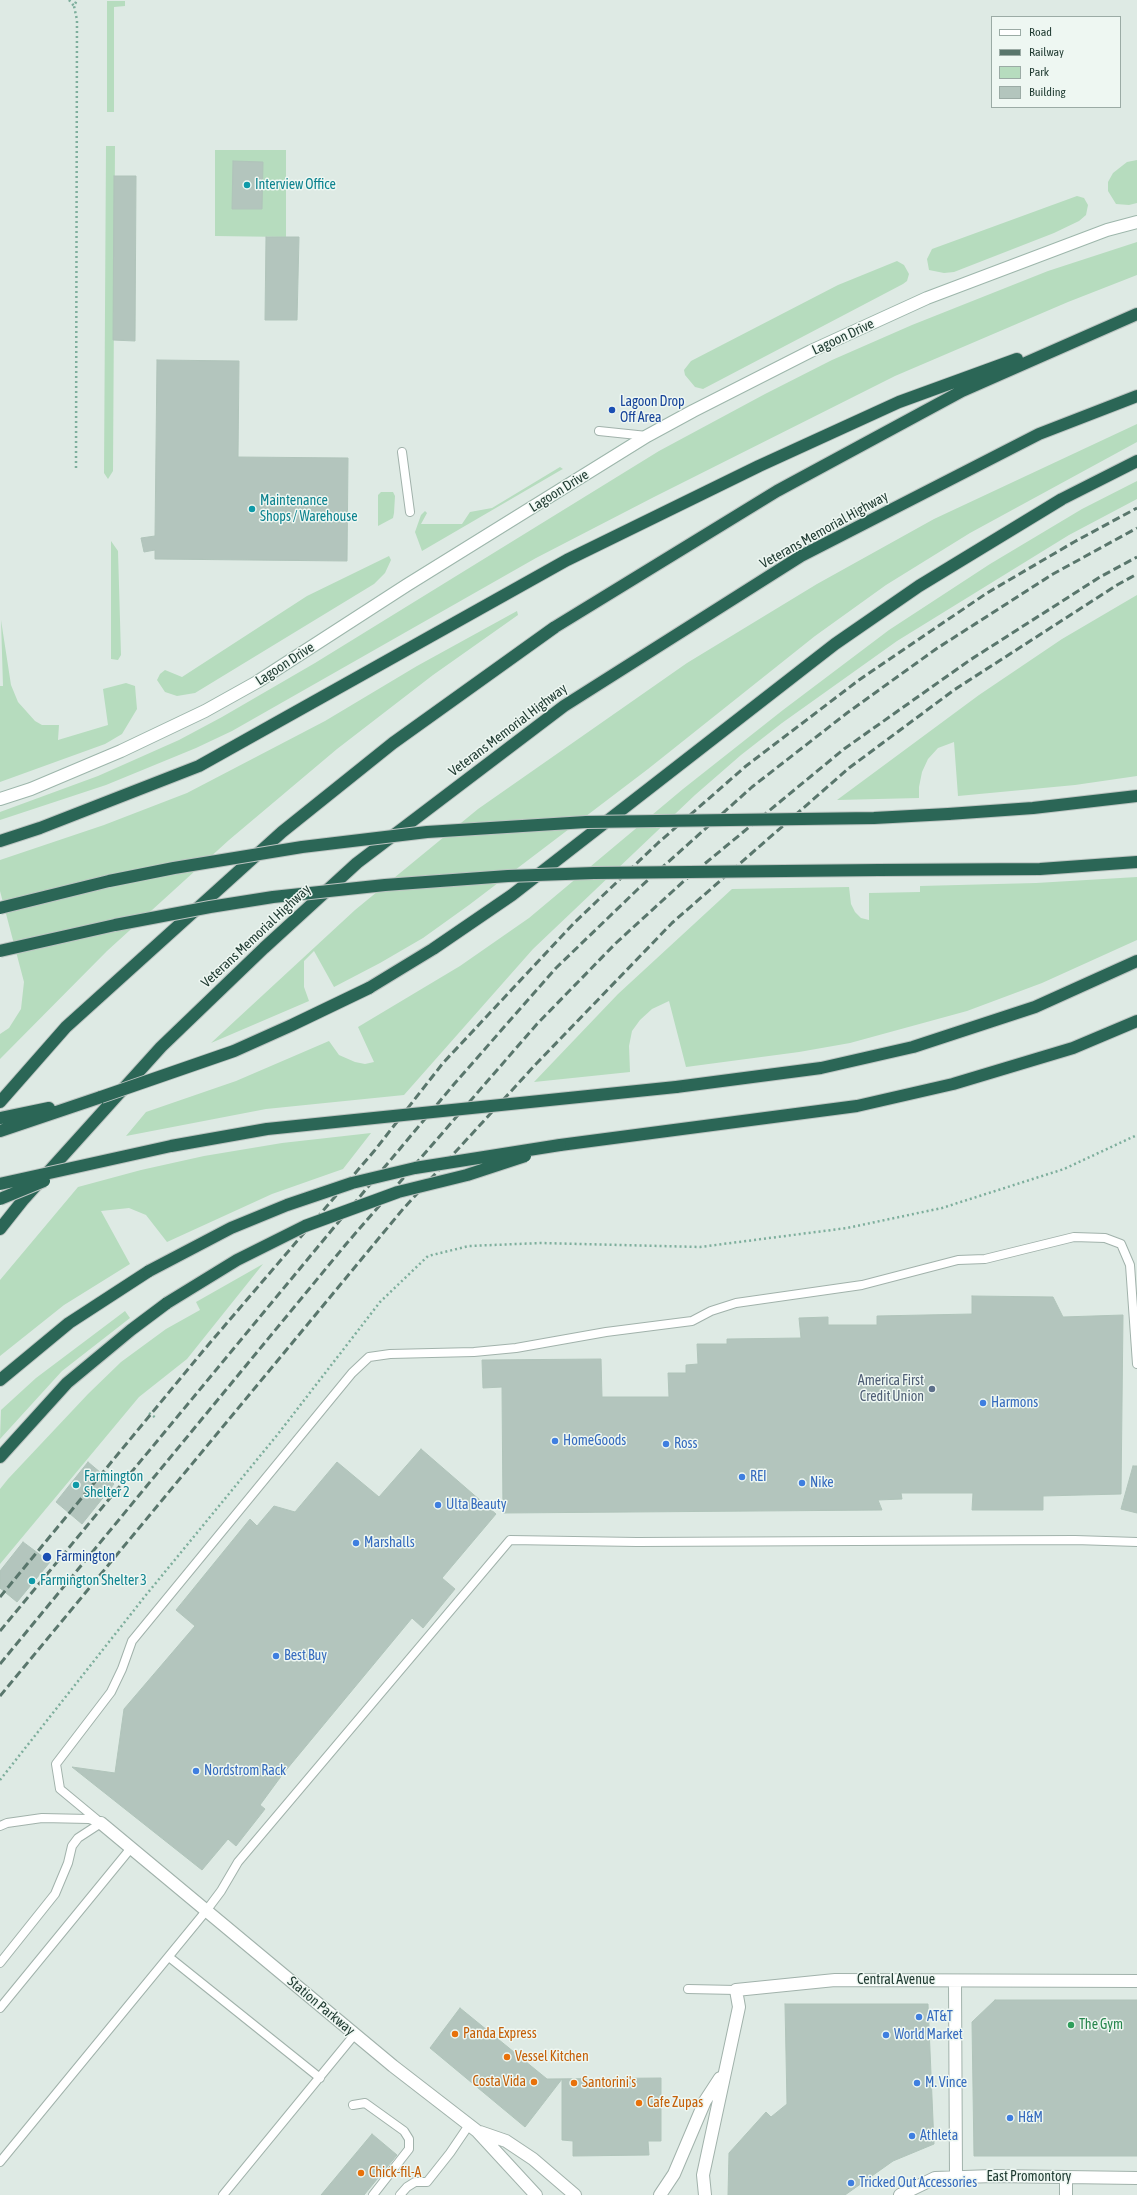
<!DOCTYPE html>
<style>
body{margin:0}
#map{position:relative;width:1137px;height:2195px;overflow:hidden;background:#deeae4;font-family:"Asap Condensed",sans-serif}
canvas{display:block}
.legend{position:absolute;left:991px;top:16px;width:130px;height:92px;box-sizing:border-box;background:#eef7f2;border:1px solid #9baba5;margin:0;padding:5px 7px;list-style:none;font-size:12px;color:#1f3a31}
.legend li{display:flex;align-items:center;gap:8px;height:20px}
.legend b{width:20px;border:1px solid #9baba5}
</style>
<div id="map">
<canvas width="1137" height="2195"></canvas>
<ul class="legend">
<li><b style="height:5px;background:#fff"></b>Road</li>
<li><b style="height:5px;background:#59766c"></b>Railway</li>
<li><b style="height:11px;background:#b6dcbe"></b>Park</li>
<li><b style="height:11px;background:#b3c5bd"></b>Building</li>
</ul>
</div>
<script>
const ctx = document.querySelector('canvas').getContext('2d');
ctx.lineJoin = 'round';
function paint(path, color) { ctx.fillStyle = color; ctx.fill(path, 'evenodd'); }
const toPath = rows => new Path2D(rows.map(r => 'M' + r).join(''));
function trace(path, color, width, dash) { ctx.strokeStyle = color; ctx.lineWidth = width; ctx.lineCap = dash ? 'butt' : 'round'; ctx.setLineDash(dash || []); ctx.stroke(path); }
function write(font, color, halo, rows, align = 'center') {
  ctx.font = font + ' "Asap Condensed",sans-serif'; ctx.lineWidth = 3; ctx.setLineDash([]); ctx.textBaseline = 'middle'; ctx.strokeStyle = halo; ctx.fillStyle = color; for (const [text, x, y, turn = 0] of rows) {
    ctx.save(); ctx.translate(x, y); ctx.rotate((+turn || 0) * Math.PI / 180); ctx.textAlign = isNaN(turn) ? turn : align; if (halo) ctx.strokeText(text, 0, 0); ctx.fillText(text, 0, 0); ctx.restore();
  }
}
paint(toPath([
 [107,1,125,1,125,6,114,7,114,112,107,112],
 [106,146,115,146,113,471,108,479,104,473],
 [215,150,286,150,286,237,215,236],
 [1137,160,1137,203,1129,205,1116,204,1108,191,1108,182,1113,173,1127,162],
 [1077,196,1084,198,1088,205,1086,215,1079,221,1054,233,954,272,944,273,929,270,927,259,932,249],
 [1137,242,1137,275,1068,302,895,376,654,497,536,558,232,731,196,748,106,785,0,820,0,812,98,776,179,740,222,717,315,663,659,451,765,394,832,360,912,325,1048,271],
 [897,261,904,265,909,274,907,281,903,284,703,389,695,387,685,375,684,370,691,361,838,285],
 [1137,424,1137,442,970,533,886,585,815,636,648,769,469,905,423,938,380,963,334,987,314,951,304,961,304,987,309,1001,211,1043,355,910,478,809,687,663,817,584,934,519],
 [560,467,563,469,561,470,422,551,415,532,421,515,425,511,427,513,421,524,462,524,470,512,492,508],
 [1137,481,1137,499,1069,535,897,641,782,723,741,755,695,795,533,949,404,1095,266,1109,126,1136,146,1112,236,1081,329,1041,339,1055,355,1062,365,1064,374,1062,358,1027,460,966,529,918,683,789,783,710,889,630,990,564,1082,509],
 [381,492,393,492,395,496,394,513,393,518,378,526,378,495],
 [111,541,118,551,121,655,118,660,111,659],
 [389,556,391,560,385,573,374,584,195,693,177,696,165,692,157,680,160,674,165,670,182,677,307,596],
 [1137,595,1137,776,1075,785,958,796,954,742,938,748,928,759,922,772,919,787,919,798,837,800,979,695,1062,639],
 [517,611,518,615,433,675,337,749,229,840,107,951,0,1059,0,1034,9,1028,21,1009,24,982,0,891,0,860,104,825,187,793,325,721,417,666],
 [1,620,11,685,18,702,35,721,42,725,59,725,58,740,108,725,103,689,126,683,135,686,137,709,122,734,105,744,0,782,0,686,3,686],
 [1137,877,1137,940,1042,983,967,1011,850,1043,799,1052,686,1067,669,1001,652,1009,640,1020,632,1031,629,1046,630,1072,534,1082,618,994,732,889,849,887,851,904,855,912,861,918,869,920,869,893,920,892,920,886,1036,883],
 [371,1133,343,1169,272,1194,167,1242,146,1215,129,1208,101,1211,130,1264,64,1305,0,1356,0,1280,78,1187,141,1170,204,1156,282,1143],
 [263,1264,187,1359,139,1397,0,1564,0,1489,8,1479,88,1394,121,1362,166,1329,200,1310,196,1302],
 [125,1311,130,1318,62,1371,0,1439,1,1410,36,1378]
]), '#b6dcbe');
const building = toPath([
 [233,161,263,162,262,209,232,209,233,161],
 [114,176,136,176,135,341,113,340,114,176],
 [266,237,299,237,297,320,265,320,266,237],
 [157,360,239,361,238,457,348,458,347,561,155,559,155,550,144,552,141,538,155,536,157,360],
 [972,1296,1053,1297,1063,1317,1123,1315,1121,1494,1043,1496,1043,1510,972,1510,973,1493,901,1493,902,1499,878,1500,882,1510,503,1513,502,1387,483,1388,482,1360,601,1359,602,1397,669,1397,668,1373,686,1373,686,1365,698,1364,697,1344,727,1344,727,1339,801,1338,799,1318,828,1317,828,1325,877,1325,877,1316,972,1314,972,1296],
 [421,1449,496,1514,442,1578,455,1589,423,1628,412,1618,282,1775,260,1805,265,1809,236,1846,228,1839,202,1870,72,1767,115,1773,124,1709,195,1626,176,1610,250,1519,257,1526,274,1506,295,1512,337,1462,379,1497,421,1449],
 [88,1462,114,1484,82,1524,56,1502,88,1462],
 [1133,1466,1137,1466,1137,1513,1121,1509,1133,1466],
 [23,1542,50,1562,17,1602,0,1588,0,1571,23,1542],
 [995,2000,1137,2000,1137,2156,974,2156,972,2022,995,2000],
 [785,2004,928,2004,934,2144,893,2161,845,2195,728,2195,729,2153,766,2112,771,2117,787,2104,785,2004],
 [460,2008,547,2079,661,2078,661,2141,648,2141,649,2155,573,2156,573,2141,562,2140,562,2079,525,2127,430,2048,460,2008],
 [372,2134,397,2155,364,2195,321,2195,372,2134]
]);
paint(building, '#b3c5bd');
trace(building, '#b0c4ba', 1);
const lane = toPath([
 [599,431,647,436],
 [402,452,410,512],
 [101,1823,60,1789,56,1764,111,1692,122,1669,132,1641,352,1373,369,1357,390,1354,474,1352,516,1348,606,1332,692,1321,711,1311,736,1303,862,1285,958,1260,985,1259,1074,1237,1105,1238,1121,1244,1130,1265,1137,1364],
 [0,1826,7,1823,42,1818,89,1819,98,1822],
 [169,1957,320,2078],
 [0,1963,55,1894,68,1863,72,1846,78,1838,101,1823],
 [688,1989,736,1990],
 [0,2008,131,1848],
 [353,2105,365,2103,404,2131,409,2139,409,2149,373,2195],
 [0,2162,206,1911,221,1891,238,1862,510,1540,637,1542,1075,1540,1137,1542],
 [223,2195,355,2034],
 [400,2195,407,2187,415,2182,427,2182,450,2153,469,2125]
]);
const street = toPath([
 [101,1823,393,2066,477,2131,536,2195],
 [955,1981,956,2178],
 [480,2132,506,2141,533,2159,575,2195],
 [1066,2177,1066,2195],
 [660,2195,674,2174,705,2101,720,2078],
 [705,2195,703,2175,739,2007,736,1990,835,1980,1137,1981],
 [900,2195,935,2178,993,2176,1137,2178]
]);
const secondary = toPath([
 [0,799,31,789,121,751,205,711,257,682,407,585,647,436,693,411,811,351,927,298,1107,230,1137,222]
]);
const highway = toPath([
 [948,814,1033,808,1137,796],
 [0,841,40,828,199,766,567,560,759,466,899,402,1017,359],
 [879,870,1040,869,1137,862],
 [369,988,433,949,512,895,835,644,919,586,1062,499,1137,461],
 [676,1087,821,1068,913,1047,1035,1007,1137,961],
 [0,1102,66,1027,282,832,393,743,555,627,777,491,962,391,1137,314],
 [0,1118,49,1108],
 [0,1131,101,1097],
 [560,1145,857,1106,953,1084,1073,1048,1137,1021],
 [0,1229,23,1200,161,1047,264,948,357,863,564,706,801,556,1039,434,1137,396],
 [0,1380,69,1323,149,1271],
 [0,1457,67,1383,131,1330,167,1303]
]);
trace(lane, '#a1b2ab', 10);
trace(street, '#a1b2ab', 14);
trace(secondary, '#9db6ab', 14);
trace(highway, '#bcc4c1', 14);
trace(toPath([
 [69,0,74,6],
 [76,468,77,20,74,6,77,0],
 [149,1413,156,1418],
 [0,1780,146,1595,278,1434,380,1302,428,1256,469,1246,541,1243,700,1247,847,1228,942,1208,1064,1169,1137,1135]
]), '#7dae9c', 2.5, [2, 3]);
trace(lane, '#fff', 8);
trace(street, '#fff', 12);
trace(secondary, '#fff', 12);
trace(highway, '#2b6656', 12);
trace(toPath([
 [0,1597,203,1351,375,1150,443,1063,575,922,658,843,746,766,859,680,987,593,1074,542,1137,508],
 [0,1631,326,1237,455,1083,556,968,638,889,752,787,847,713,936,649,1053,574,1137,528],
 [0,1664,347,1243,537,1024,616,943,685,880,844,749,970,660,1100,577,1137,557],
 [0,1696,403,1209,536,1064,672,923,849,768,954,690,1117,585,1137,574]
]), '#59766c', 3, [8, 4]);
const highwayBridge = toPath([
 [0,908,109,881,174,868,302,847,427,832,586,822,874,818,948,814],
 [0,951,115,925,210,907,273,897,385,885,508,876,594,873,879,870],
 [101,1097,234,1051,292,1025,369,988],
 [0,1184,171,1146,267,1129,676,1087],
 [0,1199,44,1181],
 [149,1271,231,1228,287,1205,352,1183,415,1168,560,1145],
 [167,1303,237,1260,305,1226,398,1192,467,1175,525,1156]
]);
trace(highwayBridge, '#bcc4c1', 14, []);
trace(highwayBridge, '#2b6656', 12);
for (const [x, y, r, color] of [
 [247,185,4,"#0f9aa8"],
 [612,410,4,"#1a4fb4"],
 [252,509,4,"#0f9aa8"],
 [932,1389,4,"#5c6f8a"],
 [983,1403,4,"#3f7fe0"],
 [555,1441,4,"#3f7fe0"],
 [666,1444,4,"#3f7fe0"],
 [742,1477,4,"#3f7fe0"],
 [802,1483,4,"#3f7fe0"],
 [76,1485,4,"#0f9aa8"],
 [438,1505,4,"#3f7fe0"],
 [356,1543,4,"#3f7fe0"],
 [47,1557,5,"#1a4fb4"],
 [32,1581,4,"#0f9aa8"],
 [276,1656,4,"#3f7fe0"],
 [196,1771,4,"#3f7fe0"],
 [919,2017,4,"#3f7fe0"],
 [1071,2025,4,"#2e9e5b"],
 [455,2034,4,"#e8710a"],
 [886,2035,4,"#3f7fe0"],
 [507,2057,4,"#e8710a"],
 [534,2082,4,"#e8710a"],
 [574,2083,4,"#e8710a"],
 [917,2083,4,"#3f7fe0"],
 [639,2103,4,"#e8710a"],
 [1010,2118,4,"#3f7fe0"],
 [912,2136,4,"#3f7fe0"],
 [361,2173,4,"#e8710a"],
 [851,2183,4,"#3f7fe0"]
]) { const dot = new Path2D(); dot.arc(x, y, r, 0, 2 * Math.PI); ctx.fillStyle = color; ctx.fill(dot); trace(dot, '#eef7f2', 1.5); }
write('14px', '#0d838f', '#eef7f2', [
 ["Interview Office",255,185],
 ["Maintenance",260,501],
 ["Shops / Warehouse",260,517],
 ["Farmington",84,1477],
 ["Shelter 2",84,1493],
 ["Farmington Shelter 3",40,1581]
], 'left');
write('14px', '#1f3a31', '#eef7f2', [
 ["Lagoon Drive",843,337,-25],
 ["Lagoon Drive",559,491,-32],
 ["Veterans Memorial Highway",824,530,-29],
 ["Lagoon Drive",285,664,-33],
 ["Veterans Memorial Highway",508,730,-37],
 ["Veterans Memorial Highway",256,936,-43],
 ["Central Avenue",896,1980],
 ["Station Parkway",321,2006,40],
 ["East Promontory",1029,2177]
]);
write('14px', '#164399', '#eef7f2', [
 ["Lagoon Drop",620,402],
 ["Off Area",620,418],
 ["Farmington",56,1557]
], 'left');
write('14px', '#4e5e75', '#eef7f2', [
 ["America First",924,1381],
 ["Credit Union",924,1397]
], 'right');
write('14px', '#366cbe', '#eef7f2', [
 ["Harmons",991,1403],
 ["HomeGoods",563,1441],
 ["Ross",674,1444],
 ["REI",750,1477],
 ["Nike",810,1483],
 ["Ulta Beauty",446,1505],
 ["Marshalls",364,1543],
 ["Best Buy",284,1656],
 ["Nordstrom Rack",204,1771],
 ["AT&T",927,2017],
 ["World Market",894,2035],
 ["M. Vince",925,2083],
 ["H&M",1018,2118],
 ["Athleta",920,2136],
 ["Tricked Out Accessories",859,2183]
], 'left');
write('14px', '#27864d', '#eef7f2', [
 ["The Gym",1079,2025]
], 'left');
write('14px', '#c56008', '#eef7f2', [
 ["Panda Express",463,2034],
 ["Vessel Kitchen",515,2057],
 ["Costa Vida",526,2082,"right"],
 ["Santorini's",582,2083],
 ["Cafe Zupas",647,2103],
 ["Chick-fil-A",369,2173]
], 'left');
</script>
